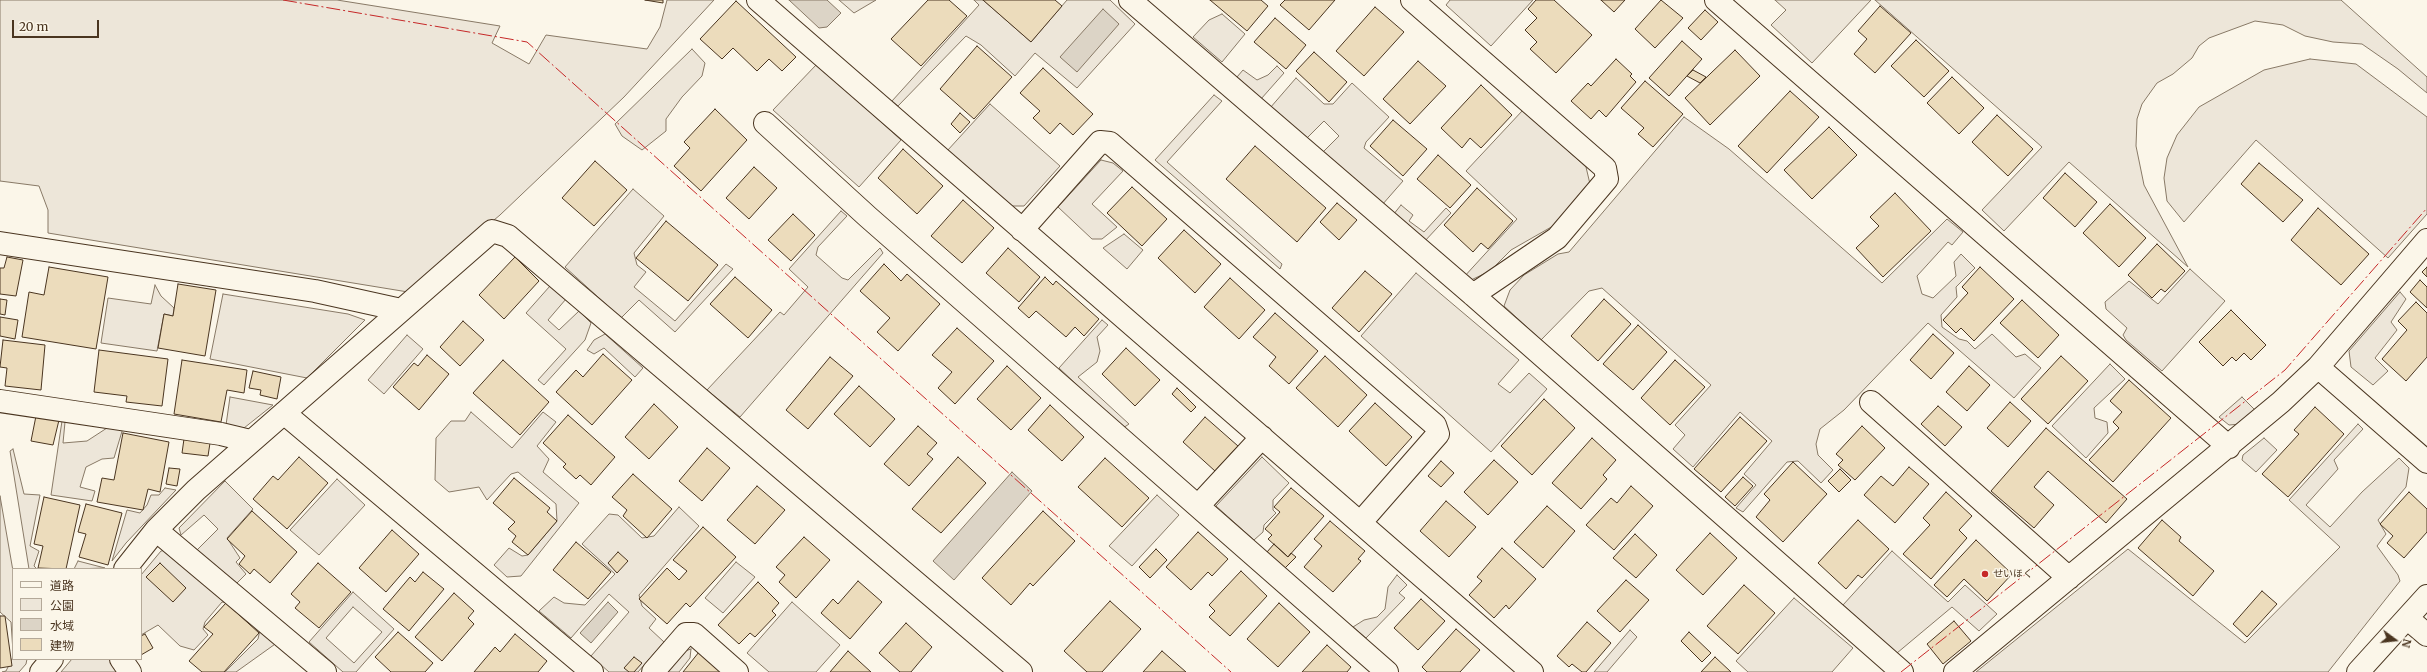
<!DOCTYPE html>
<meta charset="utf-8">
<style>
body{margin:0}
#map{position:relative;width:2427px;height:672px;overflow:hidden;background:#fbf6e9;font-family:Merriweather,"Noto Sans JP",serif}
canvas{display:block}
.legend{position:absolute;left:12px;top:568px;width:130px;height:92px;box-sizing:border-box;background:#fbf6e9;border:1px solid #b4a999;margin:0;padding:5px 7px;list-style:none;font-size:12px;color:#4a3520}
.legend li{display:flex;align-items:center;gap:8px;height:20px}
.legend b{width:20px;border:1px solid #b4a999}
.north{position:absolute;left:2375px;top:620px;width:40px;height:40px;-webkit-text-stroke:3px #fbf6e9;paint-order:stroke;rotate:105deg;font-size:11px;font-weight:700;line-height:16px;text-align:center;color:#4a3520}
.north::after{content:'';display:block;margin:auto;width:14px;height:18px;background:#4a3520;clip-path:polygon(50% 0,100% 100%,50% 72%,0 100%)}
.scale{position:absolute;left:12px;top:20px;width:87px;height:18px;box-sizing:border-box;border:2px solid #4a3520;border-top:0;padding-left:5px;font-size:12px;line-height:14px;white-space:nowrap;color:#4a3520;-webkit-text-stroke:3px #fbf6e9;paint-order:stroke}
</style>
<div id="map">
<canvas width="2427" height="672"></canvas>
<ul class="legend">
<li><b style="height:5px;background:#fbf6e9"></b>道路</li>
<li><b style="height:11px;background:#ede6d9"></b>公園</li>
<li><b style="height:11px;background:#dcd4c6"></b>水域</li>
<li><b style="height:11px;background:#ecdcbc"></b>建物</li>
</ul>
<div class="north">N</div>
<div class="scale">20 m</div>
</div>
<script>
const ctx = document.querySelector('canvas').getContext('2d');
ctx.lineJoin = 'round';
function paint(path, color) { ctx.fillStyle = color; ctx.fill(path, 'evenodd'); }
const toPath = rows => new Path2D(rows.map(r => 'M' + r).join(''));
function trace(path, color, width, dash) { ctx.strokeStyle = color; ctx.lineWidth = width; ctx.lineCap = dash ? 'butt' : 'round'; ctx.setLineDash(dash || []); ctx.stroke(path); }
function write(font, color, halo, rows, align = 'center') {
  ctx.font = font + ' Merriweather,"Noto Sans JP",serif'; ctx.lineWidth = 3; ctx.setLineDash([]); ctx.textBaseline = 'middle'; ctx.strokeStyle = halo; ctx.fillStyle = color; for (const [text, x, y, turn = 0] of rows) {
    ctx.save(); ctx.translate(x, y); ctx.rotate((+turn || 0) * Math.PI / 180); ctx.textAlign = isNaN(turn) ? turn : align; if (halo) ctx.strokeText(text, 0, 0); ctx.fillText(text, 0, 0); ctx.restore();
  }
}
const green = toPath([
 [0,0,337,0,500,26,492,43,529,64,546,35,647,49,660,27,667,0,714,0,624,97,500,215,408,292,48,233,48,210,39,186,0,181,0,0],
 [839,0,876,0,854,13,839,0],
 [974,0,983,0,1031,42,1067,0,1110,0,1135,24,1077,88,1035,53,1015,76,981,45,966,36,898,106,892,101,979,5,974,0],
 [1450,0,1533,0,1491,46,1446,5,1450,0],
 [1775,0,1871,0,1812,63,1771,25,1786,10,1775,0],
 [1875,0,2341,0,2427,77,2427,93,2398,69,2362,44,2333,42,2305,36,2283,25,2255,21,2209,38,2199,46,2192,58,2173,74,2157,83,2142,104,2137,119,2136,146,2144,185,2188,267,2069,162,2004,231,1982,210,2042,147,1875,0],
 [1222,14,1245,34,1222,62,1193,37,1209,20,1222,14],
 [692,49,705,63,702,76,682,97,666,119,666,131,642,150,622,136,615,124,692,49],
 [2310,59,2356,64,2427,117,2427,214,2388,258,2256,140,2184,222,2167,201,2164,178,2167,158,2177,135,2199,107,2264,70,2310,59],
 [817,64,901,140,859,187,773,110,817,64],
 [1277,66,1284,73,1261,99,1237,77,1243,70,1257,80,1268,75,1277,66],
 [1296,78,1324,104,1333,104,1352,83,1389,117,1366,142,1364,148,1403,181,1382,205,1322,153,1339,136,1324,121,1306,139,1270,108,1296,78],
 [1214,95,1222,101,1167,162,1282,264,1280,269,1155,160,1214,95],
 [990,104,1060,166,1024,206,1011,206,947,151,990,104],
 [1523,110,1586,167,1590,184,1553,226,1511,250,1490,271,1469,281,1463,278,1517,219,1466,171,1523,110],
 [1684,117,1729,149,1882,283,1947,219,1963,232,1952,245,1948,242,1917,276,1922,294,1933,298,1956,276,1954,262,1961,254,1975,268,1956,287,1957,297,1941,315,1942,327,1959,339,1967,341,1975,349,1992,334,2016,357,2025,354,2041,368,2014,398,1928,323,1844,410,1820,429,1816,444,1818,455,1833,470,1821,483,1798,461,1787,462,1743,512,1736,508,1756,485,1744,474,1772,441,1740,412,1693,467,1673,449,1685,435,1675,425,1711,385,1602,288,1589,291,1541,340,1504,306,1510,290,1524,275,1558,254,1569,252,1684,117],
 [1101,160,1113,163,1123,171,1092,204,1117,227,1102,239,1092,239,1058,207,1101,160],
 [633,189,664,216,634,253,637,265,646,272,634,287,675,321,726,264,733,269,675,332,639,300,621,318,565,267,633,189],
 [1401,205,1413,215,1409,221,1424,232,1446,208,1451,213,1424,242,1393,215,1401,205],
 [841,211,847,216,818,247,816,255,842,278,848,280,880,248,883,253,740,417,707,390,780,312,784,315,808,287,789,269,841,211],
 [1124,234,1143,250,1127,269,1103,248,1124,234],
 [2190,269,2225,301,2162,371,2126,340,2123,335,2127,328,2106,309,2105,302,2129,281,2158,304,2190,269],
 [1416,273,1519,360,1498,384,1510,393,1529,373,1547,389,1491,452,1361,336,1416,273],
 [155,285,161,296,174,308,173,316,164,314,157,351,101,343,108,298,151,304,155,285],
 [550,286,566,299,548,320,559,330,579,311,591,323,585,340,544,385,538,380,566,349,526,313,550,286],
 [2400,292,2406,299,2391,322,2397,330,2375,358,2388,371,2373,385,2351,367,2349,351,2400,292],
 [223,294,348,314,365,320,307,378,210,359,223,294],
 [1102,320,1108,325,1097,337,1100,351,1097,362,1078,377,1129,424,1123,428,1059,368,1102,320],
 [605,334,643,368,635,377,604,348,594,354,587,350,594,340,605,334],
 [407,335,423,349,384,394,368,380,407,335],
 [2110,364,2125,379,2094,408,2095,418,2107,422,2108,433,2086,458,2052,426,2110,364],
 [230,397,273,405,244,428,226,425,230,397],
 [2242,397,2256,411,2241,424,2229,425,2219,417,2242,397],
 [471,412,512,448,543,412,556,422,537,446,549,459,543,472,579,503,521,576,507,577,494,565,509,548,522,556,528,555,557,521,556,504,518,472,511,474,487,500,479,487,449,492,435,480,436,438,451,421,465,421,471,412],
 [62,421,65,422,63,443,87,441,110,426,123,428,114,458,102,459,86,467,80,487,95,491,92,501,51,495,62,421],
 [2358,424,2363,429,2334,460,2338,469,2306,505,2330,527,2362,492,2399,458,2409,468,2406,487,2378,520,2386,534,2377,546,2398,575,2400,581,2328,672,1976,672,2128,549,2245,643,2340,547,2289,500,2358,424],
 [2264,438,2277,450,2256,472,2242,460,2243,455,2264,438],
 [13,449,24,494,40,495,30,546,39,551,34,566,37,569,29,569,10,451,13,449],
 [1262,457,1289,483,1273,500,1273,510,1276,513,1264,525,1263,532,1254,540,1216,506,1262,457],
 [337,479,365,505,319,555,290,530,337,479],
 [225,481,253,509,227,538,240,558,236,562,246,574,236,584,197,550,218,529,204,515,181,535,179,528,225,481],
 [165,488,176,490,126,543,112,561,127,510,140,513,147,505,151,495,159,495,165,488],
 [1157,495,1179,515,1132,566,1109,546,1157,495],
 [0,496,13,571,13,652,11,622,0,612,0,496],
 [679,507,699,526,639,595,642,606,656,619,649,628,664,642,638,672,609,672,591,656,629,612,609,594,571,638,539,611,554,597,564,603,585,605,615,574,582,544,609,514,618,515,642,538,654,536,679,507],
 [171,549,278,642,236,672,225,672,258,639,260,630,231,603,222,602,205,622,203,629,208,635,194,650,180,646,158,625,141,635,141,575,161,551,171,549],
 [1892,551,1948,602,1965,585,1997,614,1979,631,1952,607,1897,653,1843,605,1892,551],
 [78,561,105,568,74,569,78,561],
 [736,562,755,577,723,613,705,598,736,562],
 [1397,575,1407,585,1399,593,1405,598,1366,638,1353,627,1364,620,1377,617,1385,609,1388,587,1397,575],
 [353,592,394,629,356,672,343,672,309,642,353,592],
 [353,607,382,632,354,663,326,638,353,607],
 [1794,598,1853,648,1832,672,1748,672,1736,661,1794,598],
 [792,602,840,645,816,672,769,672,747,653,792,602],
 [1630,630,1637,637,1607,672,1594,672,1630,630],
 [691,649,690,658,679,672,665,672,682,652,691,649],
 [13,657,13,659,27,659,26,664,19,672,2,672,6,671,13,657],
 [72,659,109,659,120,672,61,672,72,659]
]);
paint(green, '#ede6d9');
trace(green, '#887966', 1);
const water = toPath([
 [789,0,827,0,841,13,827,27,819,28,789,0],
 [1103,9,1119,24,1077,72,1060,57,1103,9],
 [1012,472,1032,491,954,580,933,561,1012,472],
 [608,602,618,612,591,643,580,633,608,602]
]);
paint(water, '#dcd4c6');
trace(water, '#887966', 1);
const building = toPath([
 [645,0,663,0,663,3,645,0],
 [928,0,949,0,967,16,921,66,891,39,928,0],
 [983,0,1055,0,1062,6,1031,42,983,0],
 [1210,0,1261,0,1268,6,1247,31,1210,0],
 [1285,0,1335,0,1309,30,1280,5,1285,0],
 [1536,0,1554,0,1592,35,1556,73,1530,49,1537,42,1525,30,1537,18,1528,9,1536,0],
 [1601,0,1625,0,1614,12,1601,0],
 [1661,0,1683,18,1655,48,1635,29,1661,0],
 [736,1,796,57,782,71,769,59,757,71,733,48,722,59,700,39,736,1],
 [1880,6,1911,33,1875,73,1854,54,1867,39,1858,31,1880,6],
 [1375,7,1404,32,1364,76,1336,51,1375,7],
 [1705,10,1718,22,1701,40,1688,28,1705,10],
 [1275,18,1306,45,1286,69,1254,42,1275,18],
 [1916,40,1949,71,1924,97,1891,66,1916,40],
 [1682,41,1702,59,1669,96,1649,78,1682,41],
 [977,46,1012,77,974,119,940,89,977,46],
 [1735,50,1760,76,1710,125,1685,98,1735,50],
 [1314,52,1347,82,1329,102,1296,71,1314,52],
 [1616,59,1632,74,1630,76,1636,82,1606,117,1599,110,1591,119,1571,101,1588,83,1591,86,1616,59],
 [1418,61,1446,86,1410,124,1383,99,1418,61],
 [1043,68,1093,114,1073,135,1060,123,1050,134,1033,118,1040,111,1020,93,1043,68],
 [1693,70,1706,77,1700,83,1687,76,1693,70],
 [1952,77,1984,108,1959,134,1927,103,1952,77],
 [1645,81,1683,114,1653,147,1638,134,1644,128,1621,108,1645,81],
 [1481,85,1512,115,1481,148,1470,138,1462,148,1441,128,1481,85],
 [1790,91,1819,117,1767,173,1738,146,1790,91],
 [715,109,747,140,701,191,674,166,690,148,684,142,715,109],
 [960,113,970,122,960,133,951,124,960,113],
 [1997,115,2033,149,2008,176,1972,142,1997,115],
 [1393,120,1427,149,1403,176,1370,146,1393,120],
 [1829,127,1857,155,1812,199,1784,170,1829,127],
 [1255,146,1326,208,1297,242,1226,179,1255,146],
 [903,149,943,186,917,214,878,178,903,149],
 [1438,155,1471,185,1450,208,1417,179,1438,155],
 [595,161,627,190,594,226,562,198,595,161],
 [2259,163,2303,200,2283,222,2241,184,2259,163],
 [754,167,777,188,749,219,726,198,754,167],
 [2065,173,2097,202,2075,227,2043,198,2065,173],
 [1132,187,1167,219,1142,246,1107,213,1132,187],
 [1477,188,1513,221,1488,249,1481,243,1473,252,1444,225,1477,188],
 [1895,193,1931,231,1883,277,1856,248,1879,226,1870,217,1895,193],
 [963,200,994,228,962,263,931,236,963,200],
 [1337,203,1357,220,1339,240,1320,222,1337,203],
 [2110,204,2146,238,2119,267,2083,233,2110,204],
 [2318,208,2369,254,2341,285,2291,240,2318,208],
 [793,214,815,235,791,261,768,240,793,214],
 [666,221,718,265,688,301,636,258,666,221],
 [1184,230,1221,264,1195,293,1158,258,1184,230],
 [2157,244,2185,271,2165,292,2161,289,2152,298,2128,275,2157,244],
 [1008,248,1040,277,1019,302,986,273,1008,248],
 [7,257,23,260,16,296,0,294,0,268,4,268,7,257],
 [515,257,539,281,504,319,479,295,515,257],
 [884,264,901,281,907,274,940,304,898,351,877,332,890,318,860,291,884,264],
 [49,267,108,277,96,349,22,337,29,292,44,295,49,267],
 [1980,267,2014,299,1974,341,1961,328,1956,333,1943,320,1968,293,1962,287,1980,267],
 [2427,267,2427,277,2422,272,2427,267],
 [1365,271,1392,294,1359,332,1332,308,1365,271],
 [735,277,772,310,748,338,710,304,735,277],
 [1045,277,1053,285,1056,281,1099,319,1084,336,1075,327,1066,337,1036,311,1029,318,1018,308,1045,277],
 [1230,278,1265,310,1239,339,1204,307,1230,278],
 [2420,280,2427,287,2427,308,2410,292,2420,280],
 [178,284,216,290,205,356,158,348,164,314,173,316,178,284],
 [0,299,7,300,5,315,0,314,0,299],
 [1604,299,1631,324,1598,361,1571,336,1604,299],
 [2022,300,2059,335,2038,358,2000,323,2022,300],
 [2416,302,2427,313,2427,357,2406,381,2382,359,2407,330,2398,321,2416,302],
 [2231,310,2266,345,2251,360,2244,353,2236,361,2232,357,2223,366,2199,342,2231,310],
 [1275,313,1318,351,1289,384,1269,366,1276,357,1253,337,1275,313],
 [0,317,18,320,15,339,0,336,0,317],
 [463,321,484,340,460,366,440,347,463,321],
 [1638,325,1667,352,1633,390,1603,364,1638,325],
 [957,328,994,361,955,404,938,388,952,372,932,355,957,328],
 [1933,334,1954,353,1931,379,1910,360,1933,334],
 [3,340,45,345,41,390,5,386,7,368,0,367,3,340],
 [1126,348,1160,380,1135,406,1102,374,1126,348],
 [99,350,168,359,162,406,126,402,127,396,94,392,99,350],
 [603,354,632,380,592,425,556,392,576,370,583,377,603,354],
 [427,355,449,374,419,410,393,387,414,363,418,366,427,355],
 [1325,356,1367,395,1338,427,1296,388,1325,356],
 [2061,356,2088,381,2048,424,2021,399,2061,356],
 [830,357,853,376,808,429,786,410,830,357],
 [182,360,247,370,244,393,227,390,221,422,174,414,182,360],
 [503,360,549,402,520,435,473,393,503,360],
 [1675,360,1705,387,1670,425,1641,398,1675,360],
 [1007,366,1041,398,1011,430,977,399,1007,366],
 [1969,366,1990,385,1967,411,1946,392,1969,366],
 [253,371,281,377,277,399,260,395,261,390,249,388,253,371],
 [2129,380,2171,418,2113,482,2089,460,2119,428,2113,422,2122,412,2110,401,2129,380],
 [859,386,895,419,870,447,834,414,859,386],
 [1177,388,1196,407,1191,412,1172,394,1177,388],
 [1544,399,1575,428,1532,475,1501,446,1544,399],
 [2010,402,2031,421,2008,447,1987,428,2010,402],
 [1375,403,1412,437,1386,466,1349,431,1375,403],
 [654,404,678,427,649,459,625,437,654,404],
 [1050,405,1084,437,1062,461,1028,430,1050,405],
 [1938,406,1962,427,1945,446,1921,424,1938,406],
 [2315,407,2344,434,2288,497,2262,474,2299,434,2294,430,2315,407],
 [568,415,615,457,591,485,580,475,576,479,563,467,566,464,543,443,568,415],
 [36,416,59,420,53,445,31,441,36,416],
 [1205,417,1238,446,1215,471,1183,442,1205,417],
 [1740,417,1767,441,1721,492,1694,469,1740,417],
 [918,426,937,443,927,454,933,459,909,486,884,464,918,426],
 [1862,426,1885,448,1855,480,1838,465,1843,460,1836,454,1862,426],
 [2046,428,2127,499,2106,523,2048,471,2034,487,2054,505,2034,528,1991,491,2046,428],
 [123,433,169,442,160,492,148,489,143,510,97,502,102,478,114,480,123,433],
 [1592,438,1616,460,1603,475,1607,479,1581,509,1552,483,1592,438],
 [184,439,210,443,208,456,182,453,184,439],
 [707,448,730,468,702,501,679,481,707,448],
 [299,457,328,483,287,529,253,499,273,476,278,480,299,457],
 [958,457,986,483,941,533,912,509,958,457],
 [1105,458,1149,498,1122,527,1078,487,1105,458],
 [1494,460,1518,482,1488,515,1464,492,1494,460],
 [1441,461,1454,473,1441,487,1428,476,1441,461],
 [1793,462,1827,494,1783,542,1756,517,1770,500,1764,494,1793,462],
 [1909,467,1929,484,1895,523,1864,495,1881,476,1893,486,1909,467],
 [169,468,180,469,177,486,166,484,169,468],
 [1840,469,1851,480,1839,492,1828,481,1840,469],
 [633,474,672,509,647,538,623,516,627,510,612,497,633,474],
 [1743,477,1753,486,1735,506,1725,497,1743,477],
 [514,478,550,508,547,512,557,521,528,555,512,542,516,536,508,529,515,522,493,503,514,478],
 [757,486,785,510,755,544,727,520,757,486],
 [1631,486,1653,506,1614,550,1586,525,1611,498,1617,503,1631,486],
 [1291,488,1324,516,1288,557,1268,539,1272,535,1265,529,1280,512,1274,507,1291,488],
 [1946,492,1972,516,1959,530,1967,538,1931,579,1903,554,1930,525,1923,518,1946,492],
 [2409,492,2427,509,2427,532,2404,558,2387,543,2393,536,2380,524,2409,492],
 [44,497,80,505,66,569,38,568,43,546,34,544,44,497],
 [1446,501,1476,527,1449,557,1420,531,1446,501],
 [86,504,122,513,108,565,79,557,86,534,78,532,86,504],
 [1547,506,1575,531,1543,568,1514,542,1547,506],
 [252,511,297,552,270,583,254,569,250,574,239,564,245,556,227,539,252,511],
 [1043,511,1075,541,1033,586,1030,583,1011,605,982,578,1043,511],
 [1858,520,1889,549,1862,578,1858,575,1846,589,1818,563,1858,520],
 [2162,520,2181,537,2179,541,2214,571,2193,596,2138,548,2162,520],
 [1330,521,1365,551,1358,559,1361,561,1333,592,1304,567,1322,546,1314,539,1330,521],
 [703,527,736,557,690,607,686,603,667,624,639,599,667,568,679,580,687,571,673,560,703,527],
 [392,530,419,554,386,592,359,568,392,530],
 [1198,532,1228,559,1212,576,1208,572,1191,590,1166,567,1198,532],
 [1710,533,1737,558,1703,595,1676,570,1710,533],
 [1635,534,1657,555,1636,578,1613,558,1635,534],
 [804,537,830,560,796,598,779,582,785,575,776,567,804,537],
 [1976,540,2012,574,1987,601,1964,579,1947,597,1934,585,1976,540],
 [576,542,611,572,588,599,553,570,576,542],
 [1274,544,1288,557,1291,553,1296,557,1285,568,1267,552,1274,544],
 [1502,548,1536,579,1509,609,1506,605,1494,618,1469,595,1482,581,1477,577,1502,548],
 [1156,549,1167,560,1150,578,1139,567,1156,549],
 [618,552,628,561,617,573,608,563,618,552],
 [160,563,186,588,173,602,146,577,160,563],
 [318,563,351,592,319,628,295,608,300,602,291,594,318,563],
 [1241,571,1267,596,1230,636,1209,617,1215,611,1209,605,1241,571],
 [423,572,444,589,409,631,383,609,410,577,415,582,423,572],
 [1626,580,1649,600,1620,632,1597,611,1626,580],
 [858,581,882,602,850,639,821,613,833,599,838,604,858,581],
 [758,582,779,603,772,611,776,615,755,637,750,633,739,644,718,625,758,582],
 [1744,585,1775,613,1738,654,1707,626,1744,585],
 [2262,591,2277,604,2247,637,2233,624,2262,591],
 [454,593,474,611,468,618,474,624,442,661,415,637,454,593],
 [1421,599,1445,621,1418,650,1394,628,1421,599],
 [1110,601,1141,629,1102,672,1087,672,1064,651,1110,601],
 [226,603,259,633,224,672,202,672,189,661,213,634,204,627,226,603],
 [1279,603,1310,632,1278,667,1247,639,1279,603],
 [0,616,5,616,12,666,0,668,0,616],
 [1954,621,1971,641,1943,664,1927,644,1954,621],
 [1587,622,1611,643,1586,672,1582,672,1572,664,1569,667,1557,656,1587,622],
 [906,623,932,647,911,672,900,672,879,653,906,623],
 [1456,629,1480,650,1460,672,1427,672,1422,667,1456,629],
 [398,632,433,663,425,672,391,672,375,657,398,632],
 [1689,632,1711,653,1702,662,1681,641,1689,632],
 [145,634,153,648,141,655,141,636,145,634],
 [515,634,547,661,538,672,474,672,495,647,500,652,515,634],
 [1327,645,1351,667,1347,672,1302,672,1327,645],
 [848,651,871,672,830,672,848,651],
 [1162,651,1186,672,1143,672,1162,651],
 [699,652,722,672,683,672,699,652],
 [634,657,642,663,634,672,629,672,624,668,634,657],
 [1715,657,1731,672,1701,672,1715,657]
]);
paint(building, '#ecdcbc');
trace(building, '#4a3520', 1);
const minor = toPath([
 [758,0,1532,672],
 [1130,0,1473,295,1902,672],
 [1412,0,1605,168,1607,179,1557,238,1473,295],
 [1716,0,2229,447],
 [765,123,868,217,1387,672],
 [1022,230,1100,142,1110,143,1435,425,1438,434,1361,522],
 [0,243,315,291,401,310],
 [2318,367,2427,462],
 [0,401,221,434,250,441],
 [1871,402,2069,578],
 [284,413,592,672],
 [1198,506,1262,437],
 [156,530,325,672],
 [125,569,156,530,196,490,492,231,508,236,1021,672],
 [2407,618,2427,635],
 [121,659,130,672],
 [41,672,52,659],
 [653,672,686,634,694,634,737,672],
 [1955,672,2281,402,2318,367,2427,240],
 [2358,672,2427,596]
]);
trace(minor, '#4a3520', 24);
trace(minor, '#fbf6e9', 22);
trace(toPath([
 [283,0,527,42,1231,672],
 [1901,672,2285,370,2427,208]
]), '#c62828', 1, [14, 3, 2, 3]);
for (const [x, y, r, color] of [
 [1985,574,4,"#c62828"]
]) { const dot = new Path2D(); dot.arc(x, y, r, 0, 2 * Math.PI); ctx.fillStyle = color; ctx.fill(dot); trace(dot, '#fbf6e9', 1.5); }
write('10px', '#4a3520', '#fbf6e9', [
 ["せいほく",1993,574]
], 'left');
</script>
